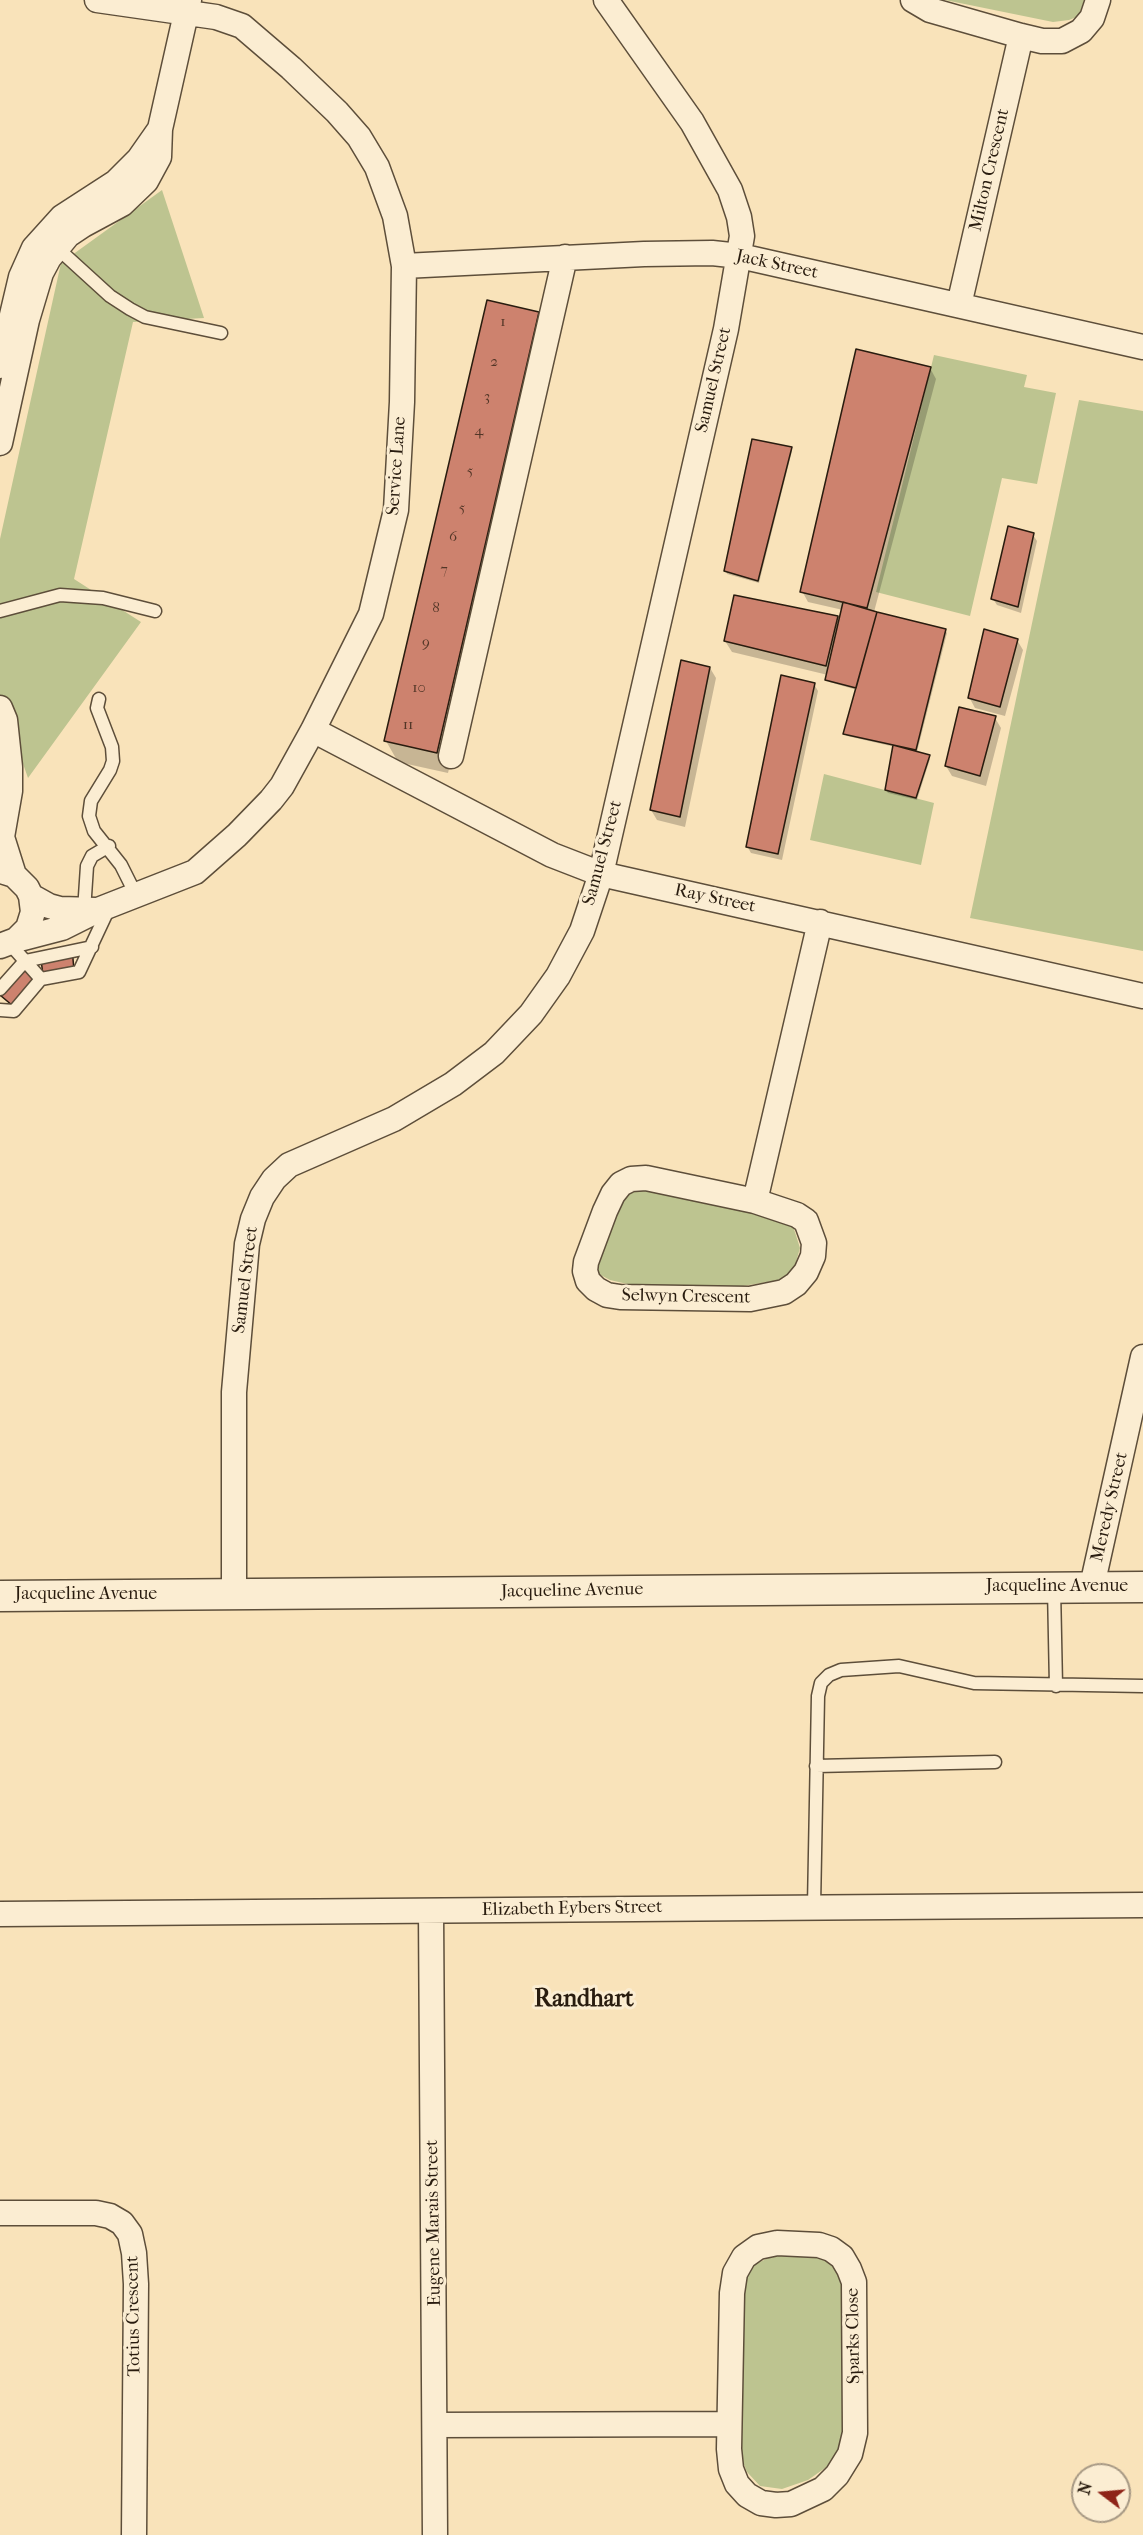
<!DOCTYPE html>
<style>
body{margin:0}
#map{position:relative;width:1143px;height:2535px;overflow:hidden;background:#f9e3ba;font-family:"IM FELL French Canon",serif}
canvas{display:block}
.north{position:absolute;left:1071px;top:2463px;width:60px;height:60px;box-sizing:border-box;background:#fbedd2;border:2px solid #a79984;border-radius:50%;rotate:286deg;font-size:16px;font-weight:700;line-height:24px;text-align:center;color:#291c0f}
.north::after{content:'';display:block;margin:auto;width:21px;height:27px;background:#8f2418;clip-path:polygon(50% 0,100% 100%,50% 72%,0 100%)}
</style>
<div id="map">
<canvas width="1143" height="2535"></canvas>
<div class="north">N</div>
</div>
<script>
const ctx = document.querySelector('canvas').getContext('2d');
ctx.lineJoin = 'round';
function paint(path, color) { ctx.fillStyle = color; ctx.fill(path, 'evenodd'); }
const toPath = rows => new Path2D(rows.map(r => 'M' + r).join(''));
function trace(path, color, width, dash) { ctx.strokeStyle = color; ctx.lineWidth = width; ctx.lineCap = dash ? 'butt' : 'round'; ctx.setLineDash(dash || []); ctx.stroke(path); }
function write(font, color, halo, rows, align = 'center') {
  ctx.font = font + ' "IM FELL French Canon",serif'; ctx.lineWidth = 6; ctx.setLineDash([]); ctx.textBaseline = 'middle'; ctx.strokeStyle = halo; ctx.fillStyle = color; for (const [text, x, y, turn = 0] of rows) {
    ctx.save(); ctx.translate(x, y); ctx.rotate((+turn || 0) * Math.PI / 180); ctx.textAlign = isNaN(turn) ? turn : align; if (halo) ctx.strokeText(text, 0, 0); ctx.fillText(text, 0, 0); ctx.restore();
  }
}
paint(toPath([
 [945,0,1084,0,1079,16,1069,20,1053,22],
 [162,190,204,318,133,322,74,579,141,622,28,778,0,698,0,539,61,263],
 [934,355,1027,375,1024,387,1056,393,1037,484,1002,478,970,616,876,592],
 [1079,400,1143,411,1143,951,970,918],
 [824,774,934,803,921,865,810,840],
 [635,1189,660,1191,780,1220,793,1226,800,1248,794,1269,785,1279,743,1286,636,1286,610,1280,597,1273,594,1262,621,1196],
 [800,2252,835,2261,845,2285,846,2422,842,2443,828,2466,808,2480,782,2489,760,2486,747,2472,739,2453,744,2279,750,2267,768,2258]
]), '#bdc490');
paint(toPath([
 [538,314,550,334,448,773,398,762,386,741],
 [930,368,936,379,874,612,945,630,947,633,917,752,930,759,917,800,888,793,886,790,895,747,847,736,845,734,857,690,829,682,828,675,732,652,725,641,837,617,840,623,843,610,808,602,802,591],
 [791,448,792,451,759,583,727,574,726,571],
 [1033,535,1037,541,1021,613,997,605,993,599],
 [1017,640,1023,650,1005,716,975,708,969,697],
 [710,668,716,678,685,827,657,820,651,810],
 [814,684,818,691,782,860,751,853,747,846],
 [995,718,1001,728,986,786,952,776,946,766]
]), '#0003');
const building = toPath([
 [487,300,539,312,437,753,384,741,487,300],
 [856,349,931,367,867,608,800,592,856,349],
 [752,439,792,447,758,581,724,571,752,439],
 [1008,526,1034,533,1018,607,991,599,1008,526],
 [734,595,838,616,826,666,724,641,734,595],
 [843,602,877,612,856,688,825,680,843,602],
 [877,612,946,629,916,750,843,734,877,612],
 [984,629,1018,639,1000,707,968,698,984,629],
 [681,660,710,667,680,817,650,810,681,660],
 [781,675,815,683,778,854,746,847,781,675],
 [959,707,996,716,980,776,945,766,959,707],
 [893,745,930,755,916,798,885,790,893,745],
 [72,947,74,971,43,975,40,952,72,947],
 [19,963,36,978,13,1006,0,995,19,963]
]);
paint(building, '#cd826e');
trace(building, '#291c0f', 1.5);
const service = toPath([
 [54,245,110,296,130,309,145,317,221,333],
 [0,611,60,595,103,598,155,611],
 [99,699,97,708,112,747,113,761,110,770,91,801,89,816,94,831,121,865,136,895],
 [84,911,87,866,92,856,109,846],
 [10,944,41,979],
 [41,979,79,972,109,908],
 [0,989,25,961,92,947],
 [0,1010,14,1011,41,979],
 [1054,1588,1056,1686],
 [816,1766,995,1762],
 [814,1906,818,1696,821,1683,829,1675,841,1670,899,1666,974,1683,1143,1686]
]);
const minor = toPath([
 [913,0,930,10,1021,36,1042,41,1062,41,1081,31,1092,18,1098,0],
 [160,129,189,0],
 [404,266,644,254,712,253,740,256,1143,347],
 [959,305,1021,36],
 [0,366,21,277,34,248,62,217,116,182,139,159,160,129,159,157,146,181,122,204,83,225,68,235,49,258,41,273,27,320,0,443],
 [0,708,5,720,10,767,10,791,2,837,14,875],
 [313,730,552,855,601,874,1143,996],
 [451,756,565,257],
 [31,896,49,906,60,909,96,910],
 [16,940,62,928,98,910,195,872,237,835,271,800,282,786,313,730,371,614,396,510,402,402,404,266,395,216,377,167,359,137,337,112,291,68,242,26,216,17,97,0],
 [0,946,16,940,28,928,33,912,31,896,27,888,14,875,1,871],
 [646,1178,755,1201,797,1215,806,1221,814,1243,813,1256,806,1272,796,1284,784,1292,750,1299,620,1297,607,1295,596,1289,588,1281,585,1271,586,1262,605,1211,613,1194,621,1184,631,1179,646,1178],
 [755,1201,820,922],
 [1092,1586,1143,1357],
 [234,1594,234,1392,247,1244,253,1219,262,1197,274,1179,289,1165,394,1119,453,1084,494,1053,531,1014,558,976,582,931,601,874,726,329,742,236,739,217,730,190,692,122,606,0],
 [431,1911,435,2535],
 [0,1914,1143,1905],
 [0,2213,96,2213,110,2216,122,2223,130,2234,134,2253,136,2284,134,2535],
 [777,2243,819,2245,831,2249,842,2257,849,2269,854,2282,855,2433,850,2454,837,2475,823,2489,791,2504,776,2505,761,2503,747,2495,737,2484,731,2469,729,2449,732,2293,735,2273,744,2257,758,2247,777,2243],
 [436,2425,729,2424]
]);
const tertiary = toPath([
 [0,1596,1143,1587]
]);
trace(service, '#5d4e3a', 15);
trace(minor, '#5d4e3a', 27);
trace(tertiary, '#5d4e3a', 33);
trace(service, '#fbedd2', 12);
trace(minor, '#fbedd2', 24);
trace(tertiary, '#fbedd2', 30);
write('15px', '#523627', null, [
 ["1",503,322],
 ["2",494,362],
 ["3",487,397],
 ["4",479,431],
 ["5",470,471],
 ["5",462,508],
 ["6",453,537],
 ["7",444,570],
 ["8",436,608],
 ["9",426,643],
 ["10",419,688],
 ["11",408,725]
]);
write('18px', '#291c0f', '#fbedd2', [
 ["Milton Crescent",990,170,-77],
 ["Jack Street",777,265,12],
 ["Samuel Street",714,380,-77],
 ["Service Lane",397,466,-86],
 ["Samuel Street",603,853,-75],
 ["Ray Street",715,899,12],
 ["Samuel Street",246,1280,-83],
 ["Selwyn Crescent",686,1297,1],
 ["Meredy Street",1110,1507,-77],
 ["Jacqueline Avenue",1057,1587],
 ["Jacqueline Avenue",572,1591,-1],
 ["Jacqueline Avenue",86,1595],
 ["Elizabeth Eybers Street",572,1909,-1],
 ["Eugene Marais Street",434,2223,-91],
 ["Totius Crescent",134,2316,-91],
 ["Sparks Close",854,2336,-91]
]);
write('bold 24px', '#291c0f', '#fbedd2', [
 ["Randhart",584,2000]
]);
</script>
